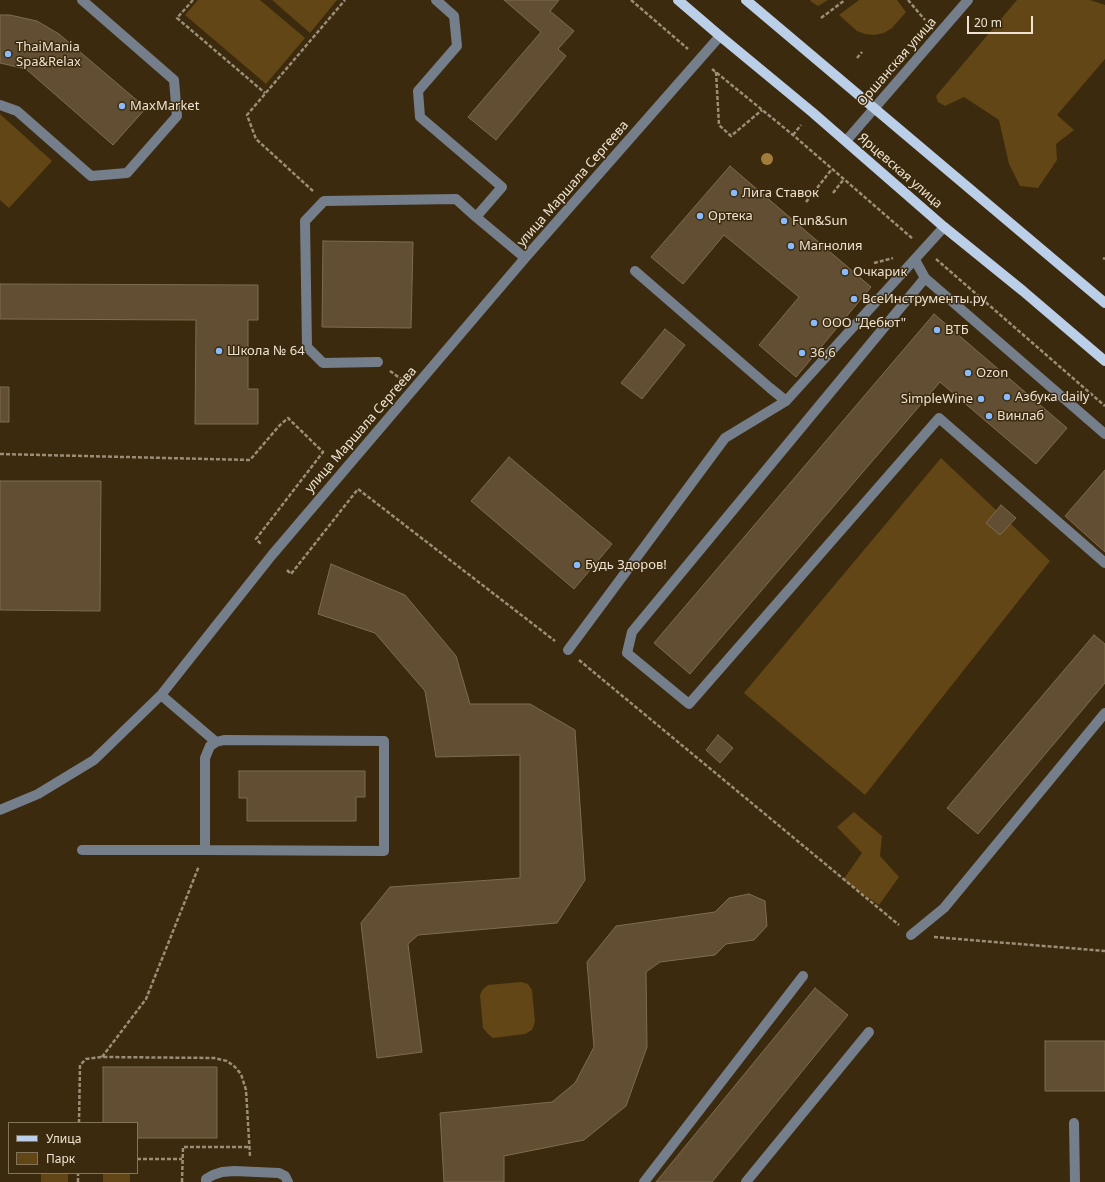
<!DOCTYPE html>
<meta charset="utf-8">
<style>
body{margin:0}
#map{position:relative;width:1105px;height:1182px;overflow:hidden;background:#3b2a0d;font-family:"Noto Sans",sans-serif}
canvas{display:block}
.legend{position:absolute;left:8px;top:1122px;width:130px;height:52px;box-sizing:border-box;background:#3b2a0d;border:1px solid #83745c;margin:0;padding:5px 7px;list-style:none;font-size:12px;color:#eee3d3}
.legend li{display:flex;align-items:center;gap:8px;height:20px}
.legend b{width:20px;border:1px solid #83745c}
.scale{position:absolute;left:967px;top:16px;width:66px;height:18px;box-sizing:border-box;border:2px solid #eee3d3;border-top:0;padding-left:5px;font-size:12px;line-height:14px;white-space:nowrap;color:#eee3d3;-webkit-text-stroke:3px #3b2a0d;paint-order:stroke}
</style>
<div id="map">
<canvas width="1105" height="1182"></canvas>
<ul class="legend">
<li><b style="height:5px;background:#bccfe9"></b>Улица</li>
<li><b style="height:11px;background:#624615"></b>Парк</li>
</ul>
<div class="scale">20 m</div>
</div>
<script>
const ctx = document.querySelector('canvas').getContext('2d');
ctx.lineJoin = 'round';
function paint(path, color) { ctx.fillStyle = color; ctx.fill(path, 'evenodd'); }
const toPath = rows => new Path2D(rows.map(r => 'M' + r).join(''));
function trace(path, color, width, dash) { ctx.strokeStyle = color; ctx.lineWidth = width; ctx.lineCap = dash ? 'butt' : 'round'; ctx.setLineDash(dash || []); ctx.stroke(path); }
function write(font, color, halo, rows, align = 'center') {
  ctx.font = font + ' "Noto Sans",sans-serif'; ctx.lineWidth = 3; ctx.setLineDash([]); ctx.textBaseline = 'middle'; ctx.strokeStyle = halo; ctx.fillStyle = color; for (const [text, x, y, turn = 0] of rows) {
    ctx.save(); ctx.translate(x, y); ctx.rotate((+turn || 0) * Math.PI / 180); ctx.textAlign = isNaN(turn) ? turn : align; if (halo) ctx.strokeText(text, 0, 0); ctx.fillText(text, 0, 0); ctx.restore();
  }
}
paint(toPath([
 [198,0,260,0,305,38,266,84,185,15],
 [272,0,337,0,310,33],
 [811,0,828,0,818,6,810,1],
 [859,0,897,0,906,12,892,28,884,33,874,35,865,34,857,31,839,15],
 [1017,0,1090,0,1105,5,1105,59,1057,115,1074,130,1056,144,1057,160,1038,188,1020,186,1009,164,999,120,964,97,945,106,938,102,936,96],
 [0,114,52,161,9,208,0,200],
 [941,458,1050,561,865,795,744,693],
 [854,812,882,836,880,856,899,877,879,905,843,880,862,853,837,827],
 [521,982,528,984,532,990,535,1022,532,1030,525,1034,493,1038,488,1034,483,1028,480,995,483,989,488,985],
 [41,1173,68,1173,68,1182,41,1182],
 [103,1173,130,1173,130,1182,103,1182]
]), '#624615');
const building = toPath([
 [504,0,559,0,550,11,574,31,558,49,566,56,496,140,468,117,541,32,504,0],
 [0,15,10,15,37,21,59,34,146,108,113,145,26,69,0,63,0,15],
 [730,166,871,287,796,377,759,345,799,297,724,235,683,284,651,257,730,166],
 [323,241,413,242,411,328,322,327,323,241],
 [0,284,258,285,258,320,248,320,248,389,258,389,258,424,195,424,196,320,0,319,0,284],
 [934,314,1067,428,1036,464,940,382,690,674,654,643,934,314],
 [665,329,685,345,642,399,621,383,665,329],
 [0,387,9,387,9,422,0,422,0,387],
 [509,457,612,544,574,589,471,501,509,457],
 [1105,470,1105,552,1065,516,1105,470],
 [0,481,101,481,100,611,0,610,0,481],
 [1001,505,1016,518,1000,535,986,523,1001,505],
 [331,564,405,595,456,656,470,704,530,704,575,730,585,880,557,923,418,935,408,944,422,1052,377,1058,361,923,390,887,520,878,520,755,436,757,425,691,375,633,318,614,331,564],
 [1094,635,1105,644,1105,683,978,834,947,808,1094,635],
 [718,735,733,748,720,763,706,750,718,735],
 [239,771,365,771,365,797,356,797,356,821,247,821,247,798,239,798,239,771],
 [749,894,765,901,767,926,754,940,726,944,715,955,660,962,646,972,647,1047,626,1106,584,1140,504,1156,504,1182,444,1182,440,1113,552,1102,575,1083,594,1047,587,962,616,926,715,912,729,898,749,894],
 [815,988,848,1015,712,1182,656,1182,815,988],
 [1045,1041,1105,1041,1105,1091,1045,1091,1045,1041],
 [103,1067,217,1067,217,1138,137,1138,137,1123,103,1123,103,1067]
]);
paint(building, '#624f33');
trace(building, '#7f6c4e', 1);
trace(toPath([
 [193,0,177,18,265,93],
 [631,0,688,49],
 [908,0,925,20],
 [821,18,845,0],
 [857,58,862,52],
 [712,69,793,135,913,239],
 [716,72,719,125,731,136,762,110],
 [793,135,801,125],
 [313,191,256,139,247,115,345,0],
 [833,193,844,179],
 [806,202,832,169],
 [1103,258,1105,259],
 [936,259,1105,406],
 [874,263,893,258],
 [390,371,401,379],
 [0,454,250,460,279,426,288,418,323,452,256,539,261,544],
 [287,570,291,574,358,489,555,641],
 [579,660,899,925],
 [934,937,1105,951],
 [102,1057,146,999,199,866],
 [79,1123,80,1065,86,1059,102,1057,214,1058,227,1061,235,1067,241,1074,246,1090,250,1156],
 [137,1159,182,1159],
 [78,1182,78,1173],
 [182,1182,183,1147,250,1147]
]), '#9b8d77', 2.5, [4, 2]);
trace(toPath([
 [436,0,454,16,457,46,418,91,420,117,502,187,476,217,525,258],
 [0,105,17,111,91,176,127,173,177,116,174,80,82,0],
 [846,141,968,0],
 [915,260,925,278,632,632,627,653,689,704,939,418,1105,563],
 [635,271,770,388,786,401],
 [925,278,1105,434],
 [378,362,323,363,307,347,305,221,324,201,456,199,476,217],
 [568,650,725,438,786,401,944,227],
 [161,695,216,742],
 [0,810,38,794,94,760,161,695,272,555,525,258,720,36],
 [82,850,205,850,384,851,384,741,224,740,216,742,210,746,205,758,205,850],
 [911,935,944,908,1105,713],
 [1074,1123,1075,1182],
 [206,1182,206,1179,213,1175,222,1172,234,1171,279,1173,285,1176,288,1182],
 [644,1182,803,976],
 [746,1182,869,1032]
]), '#757e8b', 10);
trace(toPath([
 [678,0,720,36,812,112,944,227,1023,291,1105,361],
 [746,0,1105,303]
]), '#bccfe9', 10);
ctx.fillStyle = '#a37c3c';
for (const [x, y] of [
 [767,159]
]) { ctx.beginPath(); ctx.arc(x, y, 6, 0, 2 * Math.PI); ctx.fill(); }
for (const [x, y, r, color] of [
 [8,54,4,"#89bafc"],
 [122,106,4,"#89bafc"],
 [734,193,4,"#89bafc"],
 [700,216,4,"#89bafc"],
 [784,221,4,"#89bafc"],
 [791,246,4,"#89bafc"],
 [845,272,4,"#89bafc"],
 [854,299,4,"#89bafc"],
 [814,323,4,"#89bafc"],
 [937,330,4,"#89bafc"],
 [219,351,4,"#89bafc"],
 [802,353,4,"#89bafc"],
 [968,373,4,"#89bafc"],
 [1007,397,4,"#89bafc"],
 [981,399,4,"#89bafc"],
 [989,416,4,"#89bafc"],
 [577,565,4,"#89bafc"]
]) { const dot = new Path2D(); dot.arc(x, y, r, 0, 2 * Math.PI); ctx.fillStyle = color; ctx.fill(dot); trace(dot, '#3b2a0d', 1.5); }
write('13px', '#eee3d3', '#3b2a0d', [
 ["ThaiMania",16,47],
 ["Spa&Relax",16,62],
 ["MaxMarket",130,106],
 ["Лига Ставок",742,193],
 ["Ортека",708,216],
 ["Fun&Sun",792,221],
 ["Магнолия",799,246],
 ["Очкарик",853,272],
 ["ВсеИнструменты.ру",862,299],
 ["ООО \"Дебют\"",822,323],
 ["ВТБ",945,330],
 ["Школа № 64",227,351],
 ["36,6",810,353],
 ["Ozon",976,373],
 ["Азбука daily",1015,397],
 ["SimpleWine",973,399,"right"],
 ["Винлаб",997,416],
 ["Будь Здоров!",585,565]
], 'left');
write('13px', '#eee3d3', '#3b2a0d', [
 ["Оршанская улица",897,62,-49],
 ["Ярцевская улица",900,171,41],
 ["улица Маршала Сергеева",573,184,-49],
 ["улица Маршала Сергеева",361,430,-49]
]);
</script>
